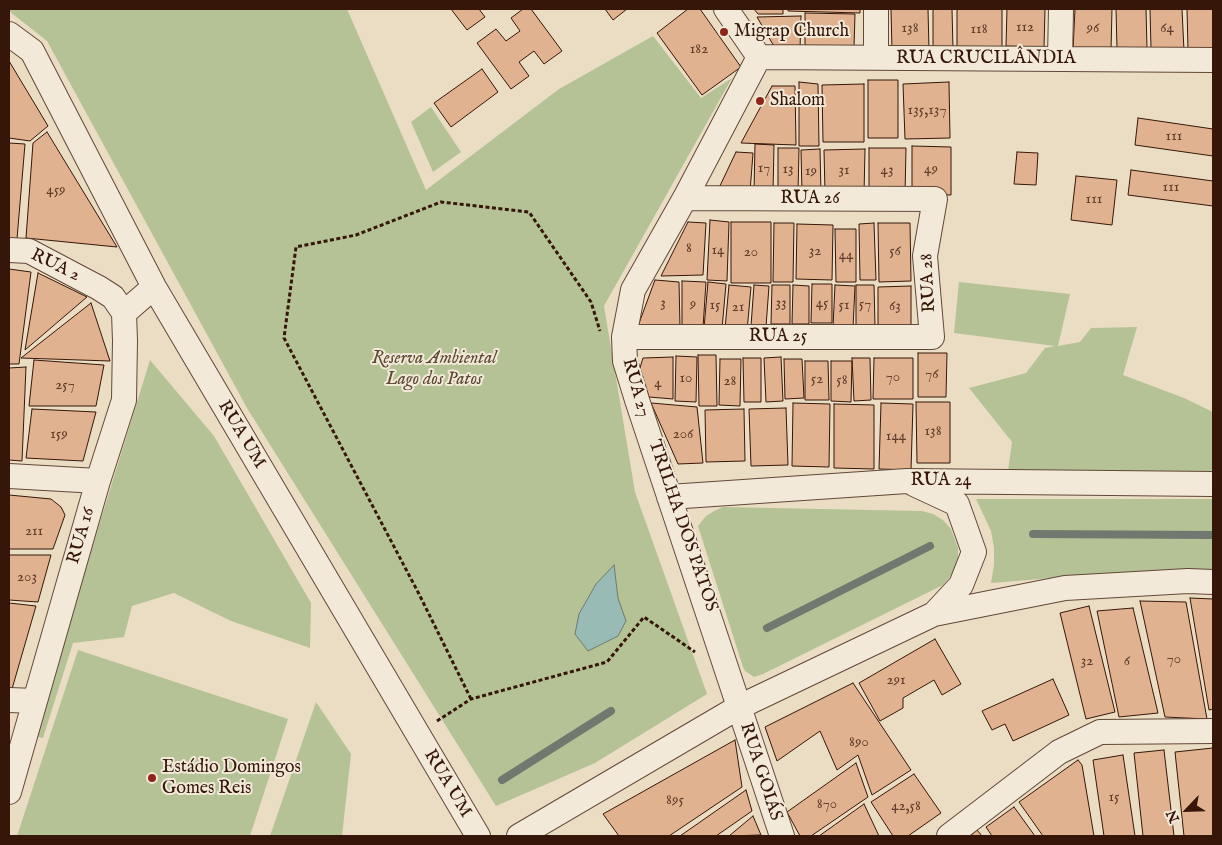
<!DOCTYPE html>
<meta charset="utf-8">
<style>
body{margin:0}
#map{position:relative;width:1222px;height:845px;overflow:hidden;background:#ebddc4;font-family:"IM FELL English",serif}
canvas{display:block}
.frame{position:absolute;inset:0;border:10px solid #351608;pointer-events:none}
.north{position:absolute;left:1162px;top:785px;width:50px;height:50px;-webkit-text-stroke:4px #f2e9d9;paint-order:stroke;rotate:246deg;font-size:14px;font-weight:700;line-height:20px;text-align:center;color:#351608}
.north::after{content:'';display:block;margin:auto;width:18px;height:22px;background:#351608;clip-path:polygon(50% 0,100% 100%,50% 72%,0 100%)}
</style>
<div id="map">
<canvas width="1222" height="845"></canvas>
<div class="frame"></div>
<div class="north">N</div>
</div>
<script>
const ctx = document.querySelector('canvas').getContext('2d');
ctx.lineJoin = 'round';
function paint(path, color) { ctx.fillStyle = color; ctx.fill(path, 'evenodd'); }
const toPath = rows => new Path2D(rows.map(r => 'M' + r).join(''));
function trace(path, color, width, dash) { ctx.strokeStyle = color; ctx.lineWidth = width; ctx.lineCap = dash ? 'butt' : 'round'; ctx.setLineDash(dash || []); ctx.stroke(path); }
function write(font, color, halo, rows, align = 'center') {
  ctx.font = font + ' "IM FELL English",serif'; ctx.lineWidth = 4; ctx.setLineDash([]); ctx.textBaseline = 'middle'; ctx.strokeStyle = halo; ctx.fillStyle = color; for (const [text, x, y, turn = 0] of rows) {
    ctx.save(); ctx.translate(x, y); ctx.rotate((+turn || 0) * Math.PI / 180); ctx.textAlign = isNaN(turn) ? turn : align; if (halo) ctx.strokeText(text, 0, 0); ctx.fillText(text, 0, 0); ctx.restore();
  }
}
paint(toPath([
 [9,9,347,9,426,190,559,89,653,36,701,98,732,78,604,306,635,492,707,694,595,763,496,806,247,408,47,41,9,11],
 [431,107,461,152,433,172,411,122],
 [959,282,1070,294,1058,346,1080,342,1091,328,1137,327,1123,375,1184,398,1213,412,1213,467,1210,473,1008,471,1012,442,969,388,1026,373,1045,348,1055,346,954,333],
 [150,360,214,436,311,603,310,648,231,621,174,593,132,606,124,637,73,643,43,738,34,736],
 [976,499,1213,499,1213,570,1194,569,1102,574,991,583,994,565,994,548,991,531],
 [723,507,922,511,933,514,943,520,951,529,958,548,958,558,956,569,943,585,763,674,754,677,745,671,743,667,698,526,706,516,714,511],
 [78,650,288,719,250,836,17,836],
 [316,702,351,754,342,836,270,836]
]), '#b5c296');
const water = toPath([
 [614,565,618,598,626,621,618,636,588,651,575,634,579,614,596,584,614,565]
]);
paint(water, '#98bbb5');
trace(water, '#707970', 1);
trace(toPath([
 [1033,534,1213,535],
 [767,628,930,546],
 [502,780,611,711]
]), '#707970', 8);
const building = toPath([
 [451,9,479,9,485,17,467,30,451,9],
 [523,9,531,9,562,51,544,64,534,51,519,62,529,76,511,89,477,43,496,29,506,41,520,31,511,18,523,9],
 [605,9,627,9,613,20,605,9],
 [688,9,700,9,741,67,702,95,657,33,688,9],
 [754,9,783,9,783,14,758,14,754,9],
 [788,9,860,9,860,13,788,11,788,9],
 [891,9,928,9,929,50,892,50,891,9],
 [933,9,952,9,953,49,933,47,933,9],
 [957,9,1002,9,1002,51,957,51,957,9],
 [1007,9,1045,9,1044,47,1006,46,1007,9],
 [1075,9,1112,9,1111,51,1073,50,1075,9],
 [1116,9,1146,9,1147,49,1117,49,1116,9],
 [1150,9,1182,9,1184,51,1151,49,1150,9],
 [1187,9,1213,9,1213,48,1188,49,1187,9],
 [805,13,855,14,854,47,805,46,805,13],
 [801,16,800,49,775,48,757,17,801,16],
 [9,61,48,126,30,141,9,138,9,61],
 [482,69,498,92,451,127,434,103,482,69],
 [868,80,898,80,898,138,868,138,868,80],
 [799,82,818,84,819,146,799,146,799,82],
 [949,82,950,138,905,139,903,84,949,82],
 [864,84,864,142,823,142,822,85,864,84],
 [772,86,795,86,796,145,741,143,772,86],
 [1138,118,1213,129,1213,156,1135,145,1138,118],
 [47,132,117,247,26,238,33,143,47,132],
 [9,143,25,144,17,239,9,238,9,143],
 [755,144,774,145,773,193,754,192,755,144],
 [912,146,951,147,951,195,912,194,912,146],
 [778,148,799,148,798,193,778,193,778,148],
 [869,148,906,148,905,194,869,193,869,148],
 [820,149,821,194,802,194,801,150,820,149],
 [865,149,864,195,825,193,824,150,865,149],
 [736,152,753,153,750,192,718,190,736,152],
 [1017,152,1038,153,1036,185,1014,184,1017,152],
 [1131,170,1213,181,1213,206,1128,195,1131,170],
 [1076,176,1117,180,1112,225,1071,220,1076,176],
 [710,220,729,222,727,281,707,280,710,220],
 [688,222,706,223,703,275,661,276,688,222],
 [731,222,771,222,771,283,731,283,731,222],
 [774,223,794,223,793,282,773,282,774,223],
 [874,223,876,280,860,280,859,224,874,223],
 [878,223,910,223,911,281,879,282,878,223],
 [797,224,833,225,832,280,796,279,797,224],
 [835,229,856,229,856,282,836,282,835,229],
 [9,269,31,272,19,364,9,364,9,269],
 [38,273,87,297,25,350,38,273],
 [655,280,679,282,680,328,638,326,655,280],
 [682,281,706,282,703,328,682,328,682,281],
 [708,282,726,284,722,329,704,328,708,282],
 [812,284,832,284,832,323,811,323,812,284],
 [729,285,751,287,747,331,725,329,729,285],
 [754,285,769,286,766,327,751,326,754,285],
 [772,285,790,285,790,324,771,324,772,285],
 [793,285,809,286,809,324,792,324,793,285],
 [835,285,855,286,853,328,833,327,835,285],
 [856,285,874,285,875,326,856,327,856,285],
 [911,286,911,327,878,327,878,287,911,286],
 [91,303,110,361,21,358,91,303],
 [918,353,947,353,946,397,918,397,918,353],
 [698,355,716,355,717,406,699,406,698,355],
 [676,356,697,357,696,402,675,401,676,356],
 [673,357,673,399,649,397,639,371,643,358,673,357],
 [781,357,783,401,766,402,764,358,781,357],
 [743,358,761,358,761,402,744,402,743,358],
 [852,358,870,358,871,400,854,401,852,358],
 [874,358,913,358,913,399,873,399,874,358],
 [720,359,741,359,740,406,719,405,720,359],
 [784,359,802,359,804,398,785,399,784,359],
 [34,360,104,365,96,406,29,406,34,360],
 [805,361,828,361,829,400,805,400,805,361],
 [831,361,852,361,851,402,831,401,831,361],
 [26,367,22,461,9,460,9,368,26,367],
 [916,402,950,402,950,463,917,463,916,402],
 [651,403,697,407,703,463,678,464,651,403],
 [793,403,830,404,829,467,792,466,793,403],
 [881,403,913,404,911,470,879,469,881,403],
 [834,404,874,405,874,469,834,468,834,404],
 [786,408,788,465,751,466,749,409,786,408],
 [32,409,96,412,83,461,26,458,32,409],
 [744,409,745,461,706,462,705,410,744,409],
 [9,495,51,499,61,507,65,515,53,549,9,549,9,495],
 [9,555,51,555,38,602,9,600,9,555],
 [1190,598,1213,599,1213,709,1209,710,1190,598],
 [1140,601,1186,602,1207,719,1165,717,1140,601],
 [9,603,36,606,12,689,9,689,9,603],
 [1089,606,1115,712,1086,719,1060,613,1089,606],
 [1133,608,1158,713,1119,717,1097,611,1133,608],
 [935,639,961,684,942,695,934,680,903,698,903,708,880,721,859,683,935,639],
 [1053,679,1069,715,1013,741,1005,724,992,730,982,711,1053,679],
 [853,683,911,770,872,795,858,755,837,770,820,731,777,761,765,727,853,683],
 [735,740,742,787,669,836,619,836,603,814,735,740],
 [1213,748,1213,836,1184,836,1175,752,1213,748],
 [1164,750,1174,836,1143,836,1134,753,1164,750],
 [1123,755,1135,836,1104,836,1093,760,1123,755],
 [1078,760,1082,765,1094,836,1043,836,1019,802,1078,760],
 [856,763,868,797,811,836,800,836,787,812,856,763],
 [914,774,941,813,908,836,893,836,871,802,914,774],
 [746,790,752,811,716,836,680,836,746,790],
 [864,804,879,836,819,836,864,804],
 [1014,807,1035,836,992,836,986,827,1014,807],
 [753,816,761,835,729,836,753,816],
 [977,830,982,836,970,836,977,830]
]);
paint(building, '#e1b28f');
trace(building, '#351608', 1);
const minor = toPath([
 [726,9,759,57],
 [9,34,32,51,154,287,478,836],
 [759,57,685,198,633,290,624,337,625,361,637,400,782,836],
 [759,57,1213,60],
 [876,58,876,9],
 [1060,59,1061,9],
 [9,250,29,251,99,288,113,297,124,313,125,341,124,400,98,481,9,792],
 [124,313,154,287],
 [624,337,932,337,925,256,935,199,685,198],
 [9,476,98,481],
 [914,484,957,504,974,552,961,585,934,614],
 [669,497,907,481,1213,484],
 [9,700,35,701],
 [519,836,739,707,934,614,1065,588,1188,581,1213,582],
 [949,836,1059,752,1100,732,1213,731]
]);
trace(minor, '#624837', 26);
trace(toPath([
 [471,699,419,594,284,338,296,247,356,235,441,202,529,212,591,302,600,331],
 [437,721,471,699,607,662,644,617,695,652]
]), '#351608', 3, [4, 2.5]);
trace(minor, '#f2e9d9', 24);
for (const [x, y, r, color] of [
 [724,32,5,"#8f2418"],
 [760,101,5,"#8f2418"],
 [152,778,5,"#8f2418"]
]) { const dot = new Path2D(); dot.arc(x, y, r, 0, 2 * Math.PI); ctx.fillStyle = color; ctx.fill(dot); trace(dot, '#f2e9d9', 2); }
write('15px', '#603d2a', null, [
 ["112",1025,28],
 ["138",910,29],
 ["96",1093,29],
 ["64",1167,29],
 ["118",979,30],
 ["182",699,50],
 ["135,137",927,111],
 ["111",1174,137],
 ["17",764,169],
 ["13",788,170],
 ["49",931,170],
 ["31",844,171],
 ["43",887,171],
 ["19",811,172],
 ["111",1171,188],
 ["459",56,191],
 ["111",1094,200],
 ["8",689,249],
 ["14",718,251],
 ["32",815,252],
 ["56",895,252],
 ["20",751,253],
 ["44",846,256],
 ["3",663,304],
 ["33",781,304],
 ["45",822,304],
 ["9",693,305],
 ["57",865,305],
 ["15",715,306],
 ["51",844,306],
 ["63",895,307],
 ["21",738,308],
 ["76",932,375],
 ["70",893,378],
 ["10",686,379],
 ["52",817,380],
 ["58",842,381],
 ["28",730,382],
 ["4",658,384],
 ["257",65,386],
 ["138",933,432],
 ["159",59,435],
 ["206",683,435],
 ["144",896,437],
 ["211",34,532],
 ["203",27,578],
 ["70",1174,660],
 ["32",1087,662],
 ["6",1127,662],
 ["291",896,681],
 ["890",859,743],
 ["15",1114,798],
 ["895",675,801],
 ["870",827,805],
 ["42,58",906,807]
]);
write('18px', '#351608', '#f2e9d9', [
 ["Migrap Church",734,32],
 ["Shalom",770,101],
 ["Estádio Domingos",162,768],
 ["Gomes Reis",162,789]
], 'left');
write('18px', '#351608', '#f2e9d9', [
 ["RUA CRUCILÂNDIA",986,59],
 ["RUA 26",810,199],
 ["RUA 2",55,266,26],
 ["RUA 28",929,283,-93],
 ["RUA 25",778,337],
 ["RUA 27",635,388,74],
 ["RUA UM",241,435,59],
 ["RUA 24",941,481],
 ["TRILHA DOS PATOS",682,526,71],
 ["RUA 16",82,536,-74],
 ["RUA GOIÁS",760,772,72],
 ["RUA UM",447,784,59]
]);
write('italic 18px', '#5b4a33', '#f2e9d9', [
 ["Reserva Ambiental",434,359],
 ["Lago dos Patos",434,380]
]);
</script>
